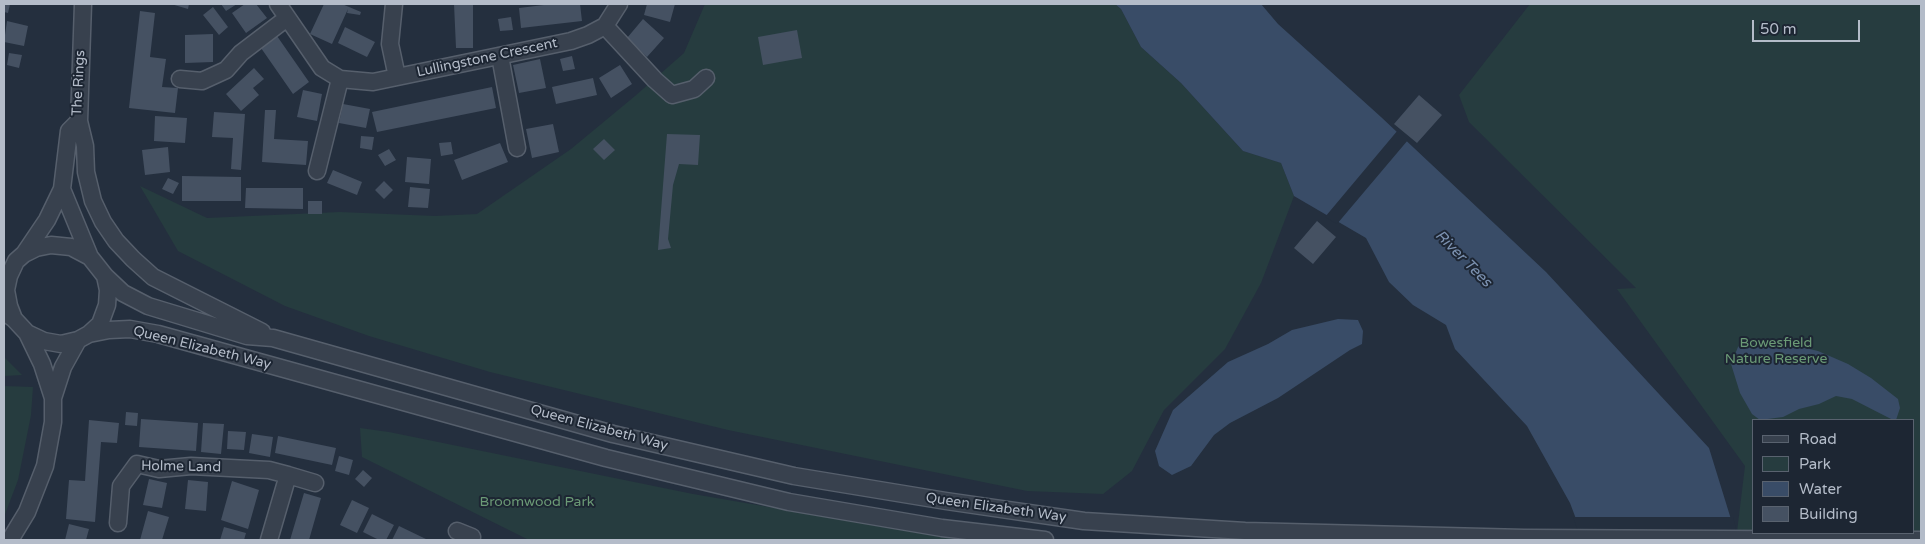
<!DOCTYPE html>
<style>
body{margin:0}
#map{position:relative;width:1925px;height:544px;overflow:hidden;background:#242f3e;font-family:"Varela Round",sans-serif}
canvas{display:block}
.frame{position:absolute;inset:0;border:5px solid #b4bcc9;pointer-events:none}
.legend{position:absolute;left:1752px;top:419px;width:162px;height:115px;box-sizing:border-box;background:#1d2633;border:1px solid #59626f;margin:0;padding:6px 9px;list-style:none;font-size:15px;color:#b4bcc9}
.legend li{display:flex;align-items:center;gap:10px;height:25px}
.legend b{width:25px;border:1px solid #59626f}
.scale{position:absolute;left:1752px;top:20px;width:108px;height:22px;box-sizing:border-box;border:2px solid #b4bcc9;border-top:0;padding-left:6px;font-size:15px;line-height:18px;white-space:nowrap;color:#b4bcc9;-webkit-text-stroke:4px #1d2633;paint-order:stroke}
</style>
<div id="map">
<canvas width="1925" height="544"></canvas>
<div class="frame"></div>
<ul class="legend">
<li><b style="height:6px;background:#38414e"></b>Road</li>
<li><b style="height:14px;background:#263c3f"></b>Park</li>
<li><b style="height:14px;background:#394c67"></b>Water</li>
<li><b style="height:14px;background:#455162"></b>Building</li>
</ul>
<div class="scale">50 m</div>
</div>
<script>
const ctx = document.querySelector('canvas').getContext('2d');
ctx.lineJoin = 'round';
function paint(path, color) { ctx.fillStyle = color; ctx.fill(path, 'evenodd'); }
const toPath = rows => new Path2D(rows.map(r => 'M' + r).join(''));
function trace(path, color, width, dash) { ctx.strokeStyle = color; ctx.lineWidth = width; ctx.lineCap = dash ? 'butt' : 'round'; ctx.setLineDash(dash || []); ctx.stroke(path); }
function write(font, color, halo, rows, align = 'center') {
  ctx.font = font + ' "Varela Round",sans-serif'; ctx.lineWidth = 4; ctx.setLineDash([]); ctx.textBaseline = 'middle'; ctx.strokeStyle = halo; ctx.fillStyle = color; for (const [text, x, y, turn = 0] of rows) {
    ctx.save(); ctx.translate(x, y); ctx.rotate((+turn || 0) * Math.PI / 180); ctx.textAlign = isNaN(turn) ? turn : align; if (halo) ctx.strokeText(text, 0, 0); ctx.fillText(text, 0, 0); ctx.restore();
  }
}
paint(toPath([
 [705,4,1115,4,1121,9,1141,47,1181,83,1243,151,1281,163,1294,196,1261,283,1225,349,1164,410,1132,471,1103,494,1027,491,728,430,490,372,369,336,285,306,178,251,140,186,207,218,340,212,435,216,477,214,571,149,635,96,684,53],
 [1530,4,1921,4,1921,540,1736,540,1745,466,1617,289,1636,288,1469,122,1459,95],
 [1754,420,1914,420,1914,533,1754,533],
 [4,357,22,375,4,376],
 [4,386,33,387,31,415,18,480,4,517],
 [360,428,389,432,693,494,961,540,529,540,362,457]
]), '#263c3f');
paint(toPath([
 [1115,4,1261,4,1278,24,1381,117,1546,272,1709,448,1734,529,1584,540,1570,503,1527,426,1455,349,1446,325,1413,305,1389,282,1366,238,1294,196,1281,163,1243,151,1181,83,1141,47,1121,9],
 [1338,319,1358,320,1363,331,1362,344,1350,350,1278,398,1230,423,1214,435,1191,466,1172,475,1159,466,1155,451,1173,410,1228,362,1268,344,1292,330],
 [1745,340,1756,343,1797,346,1818,351,1848,364,1871,378,1898,399,1900,408,1896,420,1893,420,1852,399,1836,396,1819,404,1799,409,1783,417,1760,420,1752,414,1740,393,1731,364,1738,347]
]), '#394c67');
paint(toPath([
 [1398,130,1408,140,1337,224,1325,217],
 [1573,517,1733,517,1736,529,1735,540,1581,540]
]), '#242f3e');
paint(toPath([
 [4,4,10,4,8,13,4,12],
 [171,4,189,4,188,9],
 [221,4,237,4,226,11],
 [245,4,256,4,267,18,246,33,232,13],
 [324,4,342,4,361,12,360,15,347,13,348,9,332,44,310,34],
 [454,4,473,4,473,48,456,48],
 [552,4,580,4,582,21,521,28,519,8],
 [647,4,675,4,670,22,644,15],
 [213,7,228,27,219,35,203,15],
 [140,11,155,13,150,57,166,59,162,87,178,88,175,113,129,108],
 [511,17,513,30,500,31,498,19],
 [643,19,664,38,647,57,627,38],
 [7,21,28,26,24,46,4,42],
 [345,27,375,42,367,57,338,43],
 [797,30,802,58,763,65,758,37],
 [213,34,213,62,185,63,185,35],
 [277,36,309,82,293,94,261,48],
 [9,53,22,55,19,68,7,65],
 [572,56,575,69,563,71,560,59],
 [540,59,546,88,519,93,513,65],
 [620,65,632,84,611,98,599,78],
 [254,68,264,79,253,88,259,95,241,111,226,94],
 [593,78,597,95,556,104,552,87],
 [492,87,496,108,377,132,372,112],
 [303,90,322,94,317,121,297,117],
 [1419,95,1442,115,1417,143,1394,124],
 [343,104,370,109,366,128,339,123],
 [265,110,276,110,274,139,308,141,306,165,262,162],
 [214,112,245,114,241,170,231,169,233,138,212,137],
 [155,116,187,118,185,143,154,141],
 [553,124,559,152,532,158,526,129],
 [667,134,700,135,698,165,679,164,673,185,668,239,671,248,658,250],
 [361,136,374,137,372,150,360,148],
 [604,139,615,150,604,160,593,149],
 [451,142,453,154,441,156,439,143],
 [500,143,508,162,462,180,454,160],
 [168,147,170,172,145,175,142,150],
 [389,149,396,160,385,166,378,155],
 [407,157,431,159,429,184,405,182],
 [333,170,362,182,357,195,327,183],
 [182,176,241,177,241,201,182,201],
 [168,178,179,183,173,194,162,189],
 [384,181,393,190,384,199,375,190],
 [410,187,430,189,428,208,408,207],
 [246,188,303,188,303,209,245,208],
 [308,201,322,201,322,214,308,214],
 [1317,221,1336,237,1313,264,1294,248],
 [126,412,138,413,137,426,125,425],
 [141,419,198,423,196,451,139,447],
 [89,420,119,423,117,443,101,442,95,522,66,519,69,480,85,481],
 [203,423,224,424,221,454,201,452],
 [228,431,246,432,244,450,227,449],
 [252,434,273,437,270,457,249,453],
 [278,436,336,448,332,465,275,453],
 [339,456,353,460,349,475,335,471],
 [363,470,372,478,364,487,355,479],
 [149,479,167,483,162,508,143,505],
 [188,480,208,482,206,511,185,509],
 [232,481,259,490,248,529,221,520],
 [304,493,321,498,309,540,290,540],
 [352,500,369,508,357,533,340,525],
 [148,511,169,517,162,540,140,540],
 [372,514,394,525,386,540,379,540,363,532],
 [69,524,89,529,86,540,65,540],
 [399,526,428,540,392,540],
 [224,527,246,533,244,540,220,540]
]), '#455162');
const minor = toPath([
 [83,4,79,121,85,146,86,172,93,201,103,222,116,241,133,259,153,277,262,332],
 [278,4,322,68,340,79,373,82,571,41,588,35,605,26,619,4],
 [394,4,390,44,397,77],
 [605,26,655,80,672,95,694,89,706,78],
 [500,56,517,148],
 [180,79,202,81,226,70,241,53,287,18],
 [317,171,340,79],
 [62,189,90,257],
 [24,254,47,220,62,189,69,131,79,121],
 [105,276,123,293,148,306,247,336,273,338,613,434,794,476,946,501,1084,521,1245,531,1524,538,1921,540],
 [4,312,14,319,27,333,44,341,61,344,78,340,89,334,100,324,107,305,108,290,105,276,90,257,71,247,51,245,36,248,24,254,16,261,9,276,6,290,9,306,14,319],
 [27,333,42,364,53,398],
 [89,334,109,330,130,329,158,334,606,458,789,502,942,528,1045,540],
 [288,475,315,483],
 [118,523,121,486,137,464,159,469,191,466,269,470,288,475,269,540],
 [457,531,472,537,471,540],
 [10,540,27,512,45,466,53,422,53,398,63,367,78,340]
]);
trace(minor, '#565f6c', 19);
trace(minor, '#38414e', 16);
write('14px', '#b4bcc9', '#1d2633', [
 ["Lullingstone Crescent",487,58,-12],
 ["The Rings",79,83,-87],
 ["Queen Elizabeth Way",202,348,14],
 ["Queen Elizabeth Way",599,428,15],
 ["Holme Land",181,467,1],
 ["Queen Elizabeth Way",996,508,8]
]);
write('14px', '#6b9a76', '#1d2633', [
 ["Bowesfield",1776,343],
 ["Nature Reserve",1776,359],
 ["Broomwood Park",537,502]
]);
write('italic 15px', '#7c92b1', '#1d2633', [
 ["River Tees",1463,259,45]
]);
</script>
